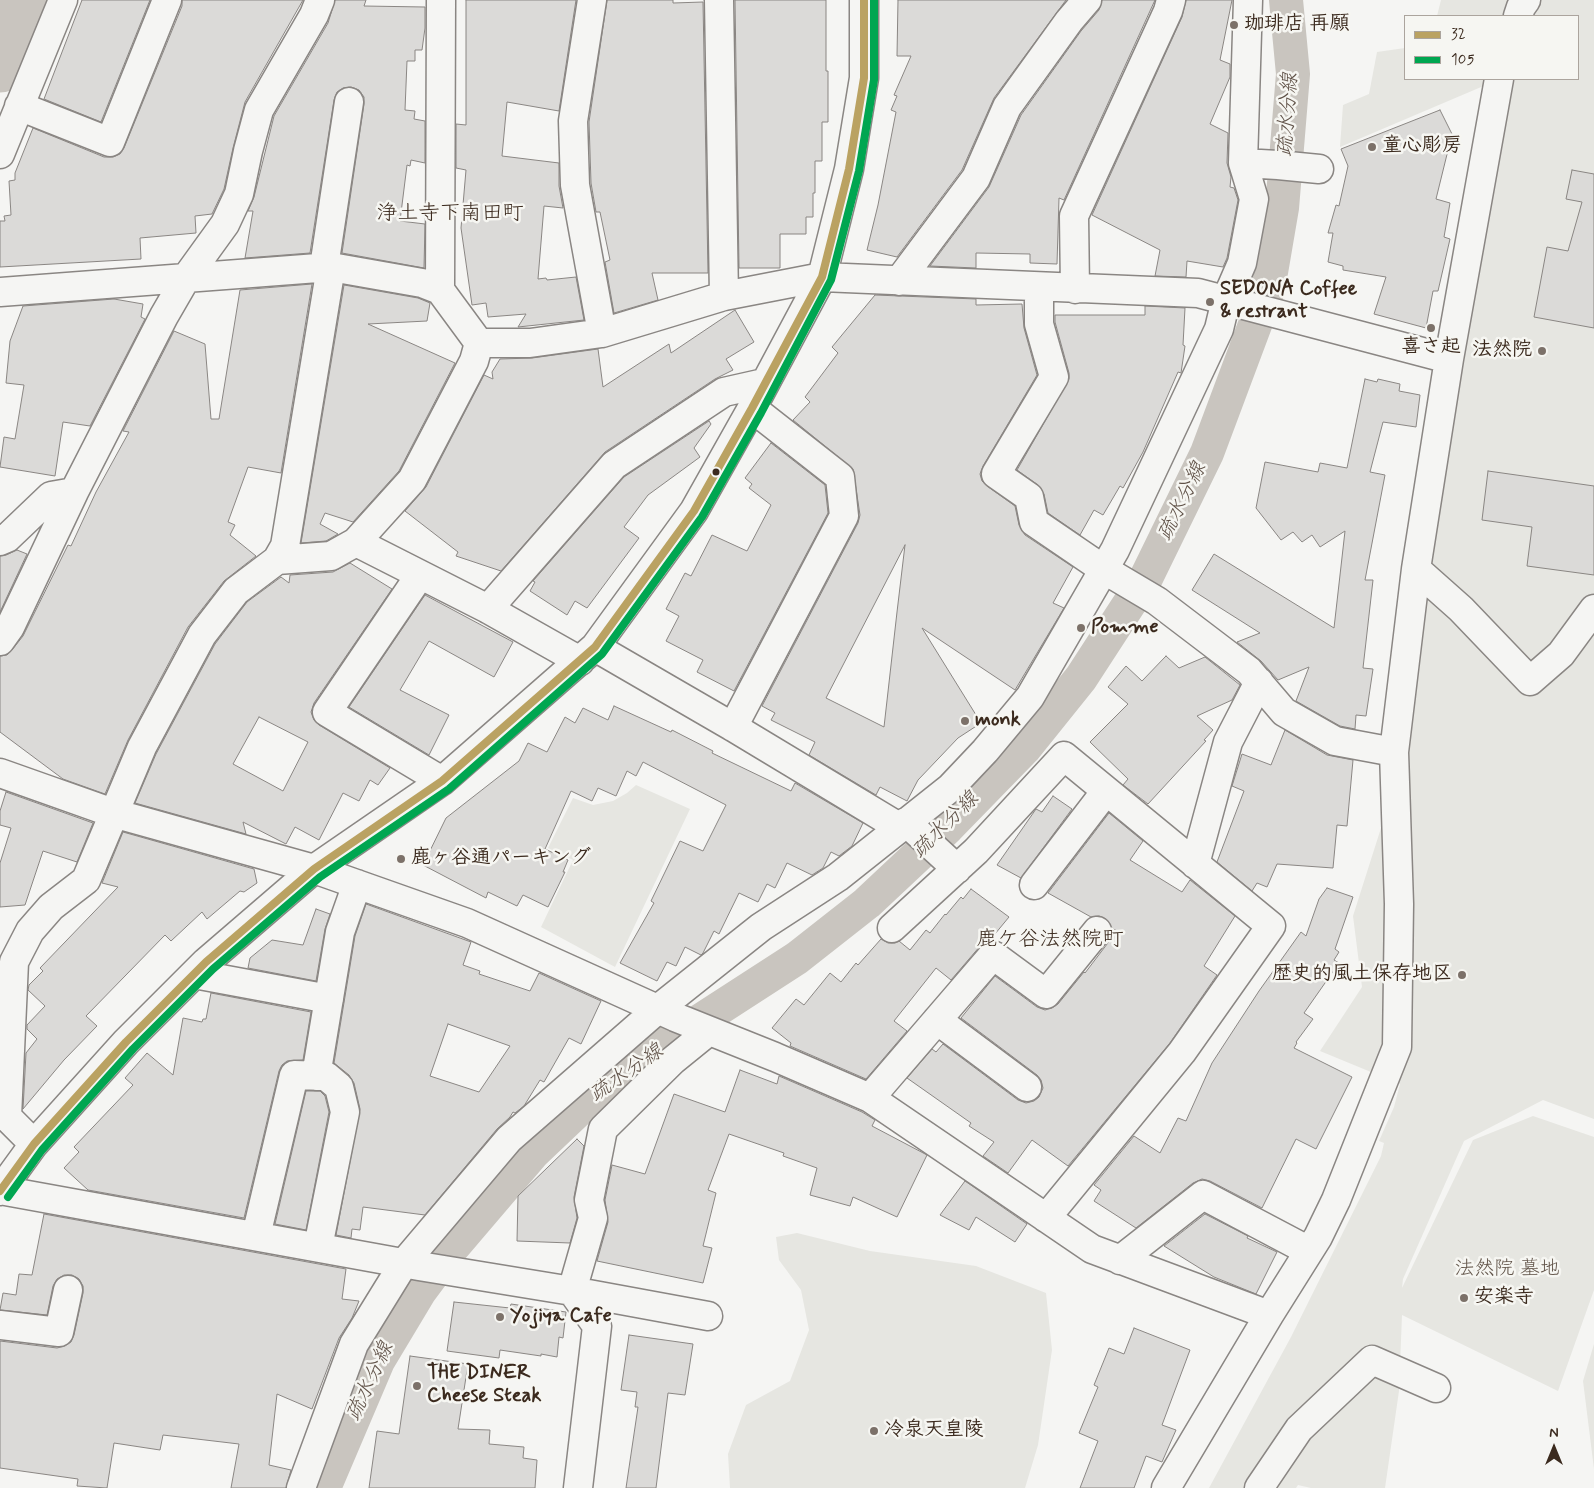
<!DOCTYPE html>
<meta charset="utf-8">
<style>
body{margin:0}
#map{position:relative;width:1594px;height:1488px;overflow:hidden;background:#f5f5f3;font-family:Mynerve,sans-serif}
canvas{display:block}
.legend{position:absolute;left:1404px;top:15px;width:175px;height:65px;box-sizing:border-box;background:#f6f6f2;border:1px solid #aba49d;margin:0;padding:6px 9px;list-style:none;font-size:15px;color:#3b2a1e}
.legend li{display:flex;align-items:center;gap:10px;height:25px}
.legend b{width:25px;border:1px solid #aba49d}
.north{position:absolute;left:1529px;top:1423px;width:50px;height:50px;-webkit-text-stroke:4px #f6f6f2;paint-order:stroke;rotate:0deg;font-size:14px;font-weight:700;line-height:20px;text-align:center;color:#3b2a1e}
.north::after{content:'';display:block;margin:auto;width:18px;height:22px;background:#3b2a1e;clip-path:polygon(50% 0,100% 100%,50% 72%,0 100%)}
</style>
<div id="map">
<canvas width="1594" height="1488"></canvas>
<ul class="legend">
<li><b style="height:6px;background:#baa262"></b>32</li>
<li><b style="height:6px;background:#00a651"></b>105</li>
</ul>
<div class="north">N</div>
</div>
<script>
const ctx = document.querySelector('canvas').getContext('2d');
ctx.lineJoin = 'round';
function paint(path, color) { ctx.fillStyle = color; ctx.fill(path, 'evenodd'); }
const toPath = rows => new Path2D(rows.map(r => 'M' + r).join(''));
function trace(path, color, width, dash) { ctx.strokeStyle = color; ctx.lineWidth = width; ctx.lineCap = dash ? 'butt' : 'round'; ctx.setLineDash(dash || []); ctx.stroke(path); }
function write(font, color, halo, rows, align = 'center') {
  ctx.font = font + ' Mynerve,"Klee One",sans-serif'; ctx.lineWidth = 5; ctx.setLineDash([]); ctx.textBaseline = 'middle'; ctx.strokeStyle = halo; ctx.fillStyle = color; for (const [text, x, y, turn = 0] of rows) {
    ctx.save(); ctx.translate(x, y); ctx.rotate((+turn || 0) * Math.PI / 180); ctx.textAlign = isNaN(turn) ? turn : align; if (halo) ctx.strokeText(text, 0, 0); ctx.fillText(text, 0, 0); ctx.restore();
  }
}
paint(toPath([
 [1441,0,1594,0,1594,1119,1543,1100,1464,1141,1403,1279,1402,1288,1473,1140,1533,1116,1594,1137,1594,1290,1558,1391,1402,1315,1399,1391,1385,1488,1311,1488,1298,1485,1296,1488,1209,1488,1291,1337,1381,1156,1384,1143,1379,1141,1394,1107,1400,1084,1320,1051,1362,987,1353,916,1402,762,1426,509,1507,79,1578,79,1578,16,1437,16],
 [1405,48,1405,79,1500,79,1340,147,1343,105,1369,94,1377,52],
 [636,785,690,809,615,967,541,927,573,860,548,848,573,798,593,805,613,801,627,793],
 [797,1233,870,1251,976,1266,1046,1293,1052,1350,1038,1445,1025,1488,730,1488,728,1454,746,1405,790,1381,809,1330,801,1290,779,1260,776,1237],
 [1594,1344,1594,1469,1583,1381]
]), '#e6e6e1');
trace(toPath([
 [324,1488,378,1361,420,1291,452,1248,533,1153,591,1098,678,1035,797,958,867,903,948,827,1024,749,1081,678,1146,578,1207,453,1268,290,1282,208,1293,74,1286,0]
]), '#c9c5bf', 34);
trace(toPath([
 [0,63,26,0]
]), '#c9c5bf', 59);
const building = toPath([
 [82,0,150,0,101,122,44,99,82,0],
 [182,0,303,0,245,102,233,148,224,189,212,214,195,216,196,233,140,238,141,259,0,267,0,221,5,221,4,216,11,215,9,181,15,180,15,173,33,128,104,157,113,157,120,154,124,148,182,6,182,0],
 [335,0,366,0,364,6,425,7,425,28,422,50,415,50,415,61,407,61,405,110,415,111,414,119,425,121,425,163,411,160,410,166,407,165,400,221,425,224,424,268,342,253,364,104,364,97,359,90,351,87,343,88,337,92,334,100,310,253,245,258,253,211,248,211,254,197,274,116,328,23,335,0],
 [466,0,576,0,559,111,507,102,502,156,559,163,559,186,563,208,544,206,538,279,546,278,547,280,576,277,584,320,518,327,526,314,488,317,486,303,472,305,461,228,466,170,456,168,456,124,466,125,466,0],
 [607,0,673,0,673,3,703,2,708,273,652,273,658,300,614,313,605,262,610,260,600,212,596,212,591,183,589,122,607,0],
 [735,0,826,0,826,71,828,71,828,122,822,122,822,161,815,161,815,193,813,193,813,217,806,217,806,234,780,234,780,268,739,268,735,0],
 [898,0,1066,0,994,98,962,170,897,257,867,250,878,205,896,112,891,110,897,96,894,95,911,56,897,56,898,0],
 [1102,0,1155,0,1064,200,1059,198,1057,264,1030,263,1030,254,976,253,976,268,930,266,989,187,1021,115,1081,31,1099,10,1102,0],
 [1186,0,1232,0,1220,60,1230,64,1230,77,1210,124,1228,133,1227,163,1231,177,1230,187,1234,188,1238,200,1227,258,1223,267,1187,261,1186,277,1155,276,1160,250,1092,215,1182,17,1186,0],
 [1440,110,1452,134,1436,199,1450,203,1444,237,1450,239,1438,291,1433,291,1426,328,1374,314,1386,277,1343,270,1343,266,1328,262,1333,233,1328,233,1336,205,1339,206,1348,166,1341,149,1440,110],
 [1572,170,1594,174,1594,328,1534,317,1547,247,1568,251,1582,202,1566,199,1572,170],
 [312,284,281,473,248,467,228,522,235,525,230,535,256,556,224,581,188,627,128,740,105,794,63,779,0,732,0,656,7,655,12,650,23,636,68,545,71,546,96,492,129,432,123,431,174,331,205,344,211,419,219,419,240,290,312,284],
 [344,285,418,298,430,303,427,321,368,324,455,363,399,471,353,522,325,513,320,524,338,534,326,541,301,543,344,285],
 [875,295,976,299,976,305,1022,304,1024,328,1037,375,983,466,980,474,982,481,987,486,1015,506,1019,525,1025,535,1073,567,1053,603,1064,608,1015,690,922,628,981,723,958,738,918,780,907,801,880,787,876,795,809,755,815,742,771,720,775,713,762,706,858,523,860,515,853,469,793,420,810,402,805,397,838,353,832,347,875,295],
 [905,545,897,612,884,727,826,698,905,545],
 [114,299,143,304,141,317,145,319,90,426,63,422,55,476,0,467,4,437,15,439,24,385,6,383,10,341,23,306,114,299],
 [1145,306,1185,308,1183,345,1185,346,1181,373,1178,372,1143,452,1123,488,1120,486,1103,515,1094,510,1080,535,1048,513,1044,494,1038,485,1017,470,1069,379,1069,373,1055,322,1055,315,1145,315,1145,306],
 [735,310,754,342,726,359,733,370,715,379,605,452,501,571,456,556,458,552,405,511,426,487,484,375,493,379,492,372,500,359,532,358,598,349,603,387,669,344,671,353,735,310],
 [1365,379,1377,382,1378,379,1400,384,1399,391,1420,395,1416,427,1383,422,1370,472,1385,475,1365,580,1373,580,1363,668,1373,669,1366,716,1356,715,1355,729,1340,726,1296,701,1309,667,1278,680,1261,661,1237,642,1260,633,1192,590,1214,554,1334,628,1345,531,1320,547,1312,535,1302,542,1293,532,1281,540,1256,508,1265,462,1318,472,1320,463,1347,468,1365,379],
 [709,421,711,424,694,448,700,457,648,495,624,527,639,538,587,608,575,601,567,615,530,591,535,582,533,581,624,477,709,421],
 [771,443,825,485,828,513,734,691,697,672,703,660,666,641,679,616,666,609,685,573,691,576,712,535,747,551,771,505,749,488,752,484,745,478,771,443],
 [1488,471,1594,486,1594,575,1527,566,1532,527,1482,520,1488,471],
 [17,550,27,554,0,612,0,556,6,555,17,550],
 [350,563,392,589,314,703,311,712,314,720,319,725,390,768,378,785,370,780,359,801,343,793,319,840,295,827,286,844,243,822,246,834,135,803,156,754,215,644,247,602,281,577,289,583,290,575,333,572,350,563],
 [259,717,308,742,283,791,233,764,259,717],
 [425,595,513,642,494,677,429,641,400,690,449,715,429,755,349,707,425,595],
 [1166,656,1179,668,1205,657,1240,685,1232,700,1197,716,1213,730,1204,740,1206,741,1148,804,1123,785,1128,779,1090,742,1128,704,1108,687,1126,666,1142,681,1166,656],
 [614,706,671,732,672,730,713,751,712,753,791,791,795,783,863,823,852,846,839,856,831,852,823,868,812,875,787,863,775,888,767,884,758,902,739,893,719,934,714,931,703,953,701,955,685,947,676,966,667,962,657,981,620,963,654,903,651,901,680,841,703,851,726,805,643,762,636,776,627,771,616,796,598,788,592,801,571,791,545,849,568,860,563,872,565,872,548,907,523,895,517,906,488,892,486,898,423,865,446,818,519,761,528,743,547,752,565,717,575,723,583,708,608,720,614,706],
 [1285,730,1327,755,1353,760,1347,826,1337,825,1333,868,1277,864,1267,887,1257,883,1252,891,1217,862,1244,791,1232,786,1242,754,1271,765,1285,730],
 [6,792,93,823,77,862,43,851,25,905,0,907,0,863,11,828,0,825,0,811,6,792],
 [1053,796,1072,809,1021,878,997,865,1036,809,1042,812,1053,796],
 [1109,813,1143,841,1130,860,1182,892,1190,880,1235,916,1204,966,1217,975,1170,1043,1068,1166,1032,1140,1008,1173,983,1156,994,1142,969,1126,971,1123,907,1078,932,1049,936,1052,943,1044,1018,1100,1026,1103,1034,1101,1039,1097,1043,1088,1041,1080,1037,1075,961,1018,995,976,1037,1007,1045,1010,1052,1008,1058,1004,1084,972,1085,973,1117,931,1112,928,1106,919,1099,916,1091,917,1048,893,1109,813],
 [123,832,254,869,257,883,244,892,240,891,207,919,202,912,171,941,165,935,86,1016,97,1026,64,1060,23,1109,26,1053,37,1039,27,1029,27,1025,45,1006,28,990,29,985,43,971,40,968,118,887,102,883,123,832],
 [1327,888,1353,897,1335,949,1339,952,1334,960,1339,963,1304,1013,1313,1019,1296,1042,1297,1043,1294,1048,1352,1077,1316,1149,1296,1139,1262,1208,1210,1181,1202,1179,1193,1183,1136,1228,1094,1201,1101,1190,1094,1185,1134,1136,1160,1153,1178,1118,1186,1121,1212,1063,1259,991,1301,932,1306,936,1319,899,1327,888],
 [971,889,1009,917,990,940,981,945,951,980,936,968,894,1021,907,1031,866,1079,790,1046,791,1043,772,1028,796,999,804,1005,830,973,841,982,856,963,858,965,881,939,888,943,895,943,899,941,910,950,926,930,930,933,945,914,946,915,961,897,963,899,971,889],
 [366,904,471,942,463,965,480,971,479,974,530,991,539,973,601,1001,581,1044,569,1038,544,1082,540,1080,524,1106,515,1113,513,1112,510,1117,497,1129,425,1215,363,1207,360,1230,352,1229,351,1238,336,1235,360,1109,354,1083,349,1075,334,1063,355,936,366,904],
 [448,1024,510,1046,479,1092,430,1076,448,1024],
 [316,909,330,914,325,929,316,981,248,968,250,958,272,940,303,945,316,909],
 [211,993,311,1012,303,1060,287,1061,282,1065,279,1071,244,1218,88,1190,64,1168,79,1152,74,1147,133,1085,125,1078,147,1053,173,1075,183,1018,202,1022,203,1019,206,1019,211,993],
 [740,1070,777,1084,779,1076,862,1112,875,1120,872,1126,927,1155,897,1217,853,1197,850,1206,810,1195,817,1168,783,1156,784,1153,729,1134,708,1190,716,1193,703,1246,712,1248,703,1283,597,1261,608,1222,605,1200,612,1165,645,1174,674,1094,725,1112,740,1070],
 [306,1091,320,1091,325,1096,329,1112,306,1230,275,1224,306,1091],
 [577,1139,584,1146,574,1197,577,1218,570,1243,517,1241,518,1196,577,1139],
 [965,1181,1027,1224,1015,1242,976,1217,969,1230,940,1215,965,1181],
 [44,1214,346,1269,342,1299,359,1301,352,1318,339,1338,312,1409,277,1394,269,1465,291,1470,286,1488,231,1488,239,1444,163,1435,160,1450,114,1443,107,1488,77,1486,78,1479,0,1468,0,1341,57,1348,65,1346,71,1342,74,1335,83,1293,83,1286,79,1279,72,1275,64,1275,57,1279,53,1286,47,1315,0,1310,3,1293,16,1295,19,1274,32,1275,44,1214],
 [1205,1214,1248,1236,1247,1238,1277,1252,1256,1294,1214,1277,1164,1246,1205,1214],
 [454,1302,510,1308,511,1304,566,1312,563,1338,559,1337,557,1357,541,1354,541,1356,500,1350,499,1358,447,1351,454,1302],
 [1134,1328,1190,1350,1162,1425,1176,1430,1162,1462,1146,1456,1134,1488,1080,1488,1098,1441,1079,1433,1098,1387,1094,1385,1109,1348,1124,1354,1134,1328],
 [629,1335,693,1344,685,1395,668,1393,656,1488,626,1488,638,1407,635,1407,637,1392,621,1390,629,1335],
 [410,1356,468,1364,458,1429,490,1430,489,1444,524,1447,523,1458,537,1460,535,1488,369,1488,377,1431,399,1434,410,1356]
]);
paint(building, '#dbdad8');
trace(building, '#8a8683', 1);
const minor = toPath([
 [592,0,573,121,575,185,602,333],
 [719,0,724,296],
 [1518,16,1521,7,1526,0],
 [19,106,110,142,167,0],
 [0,154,63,0],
 [1243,163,1278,165,1319,169],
 [324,267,349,102],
 [899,281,976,178,1007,107,1069,21,1087,0],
 [1039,287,1039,324,1054,377,996,474,1029,497,1034,522,1103,569,1157,601,1249,671,1284,712,1335,741,1394,752],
 [1075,289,1074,216,1168,11,1171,0],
 [440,290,441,0],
 [0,292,331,267,422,283,440,290,479,343,530,343,602,333,724,296,822,277,1198,293,1449,359],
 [0,541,7,538,51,496,74,492],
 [356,542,488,609,580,661],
 [277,560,285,546,331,267],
 [1416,569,1461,609,1530,681,1561,654,1594,609],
 [420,575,327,712,442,781],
 [488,609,614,465,724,392,764,383],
 [0,641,10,627,74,492,164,316,186,278,225,224,239,194,248,151,259,110,314,15,320,0],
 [595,647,733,727,899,827],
 [733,727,844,516,840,477,752,408],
 [0,773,113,813,314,869,467,923,675,1017,775,1057,870,1098,1092,1249,1269,1315],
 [906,822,957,869],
 [1195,864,1228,742,1259,682],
 [1034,885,1106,791],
 [892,928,976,851,1064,756,1271,926,1182,1052,1046,1218],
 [194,974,329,999],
 [937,1020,1027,1087],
 [316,1076,340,932,357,884],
 [870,1098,993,955,1046,994,1097,931],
 [34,1144,7,1117,14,962,30,931,51,907,86,880,142,747,202,635,236,591,277,560,331,556,356,542,412,480,474,361,479,343],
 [0,1190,419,1266,572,1291,597,1326,578,1488],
 [0,1191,34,1144,126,1042,206,962,314,869,442,781,595,647,694,511,752,408,822,277,849,169,864,78,864,0],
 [256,1236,294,1075,326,1076,339,1087,345,1112,318,1247],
 [1120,1260,1203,1195,1309,1251],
 [708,1316,572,1291,593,1218,589,1200,603,1129,672,1061,709,1031],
 [0,1325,59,1332,68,1290],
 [301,1488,354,1344,404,1263,509,1139,658,1009,761,927,838,877,950,788,985,751,1030,697,1115,550,1219,329,1226,300,1242,263,1254,199,1243,163,1248,0],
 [1166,1488,1269,1315,1318,1237,1336,1200,1397,1047,1399,904,1394,752,1416,569,1449,359,1499,79],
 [1259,1488,1299,1429,1372,1360,1436,1388]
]);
trace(minor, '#8a8683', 31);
trace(minor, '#f5f5f3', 28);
trace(toPath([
 [0,1191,34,1144,126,1042,206,962,314,869,442,781,595,647,694,511,752,408,822,277,849,169,864,78,864,0]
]), '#baa262', 8);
trace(toPath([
 [8,1197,42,1150,133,1049,213,969,320,877,449,789,602,654,702,517,761,413,831,280,859,171,874,80,874,0]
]), '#00a651', 8);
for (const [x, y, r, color] of [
 [1234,25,5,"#7c7169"],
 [1372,147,5,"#7c7169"],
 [1210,302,5,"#7c7169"],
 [1431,328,5,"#7c7169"],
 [1542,351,5,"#7c7169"],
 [716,472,4.5,"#3b2a1e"],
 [1081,628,5,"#7c7169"],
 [965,721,5,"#7c7169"],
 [401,859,5,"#7c7169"],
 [1462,975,5,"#7c7169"],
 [1464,1298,5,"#7c7169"],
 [500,1317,5,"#7c7169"],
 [417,1386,5,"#7c7169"],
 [874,1431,5,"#7c7169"]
]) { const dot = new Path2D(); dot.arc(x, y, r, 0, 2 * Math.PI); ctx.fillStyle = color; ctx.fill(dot); trace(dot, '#f6f6f2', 2); }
write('bold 20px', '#3b2a1e', '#f6f6f2', [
 ["珈琲店 再願",1244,25],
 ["童心彫房",1382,147],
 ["SEDONA Coffee",1220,290],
 ["& restrant",1220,313],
 ["喜さ起",1431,348,"center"],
 ["法然院",1532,351,"right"],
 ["Pomme",1091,628],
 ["monk",975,721],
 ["鹿ヶ谷通パーキング",411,859],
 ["歴史的風土保存地区",1452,975,"right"],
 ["安楽寺",1474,1298],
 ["Yojiya Cafe",510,1317],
 ["THE DINER",427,1374],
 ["Cheese Steak",427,1397],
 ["冷泉天皇陵",884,1431]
], 'left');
write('20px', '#63564b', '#f6f6f2', [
 ["法然院 墓地",1507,1270]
]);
write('italic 21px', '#605248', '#f6f6f2', [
 ["疏水分線",1289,115,-86],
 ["疏水分線",1183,502,-64],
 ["疏水分線",946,826,-45],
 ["疏水分線",627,1074,-35],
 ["疏水分線",371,1382,-65]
]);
write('21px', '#3b2a1e', '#f6f6f2', [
 ["浄土寺下南田町",450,215],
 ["鹿ケ谷法然院町",1050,941]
]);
</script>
